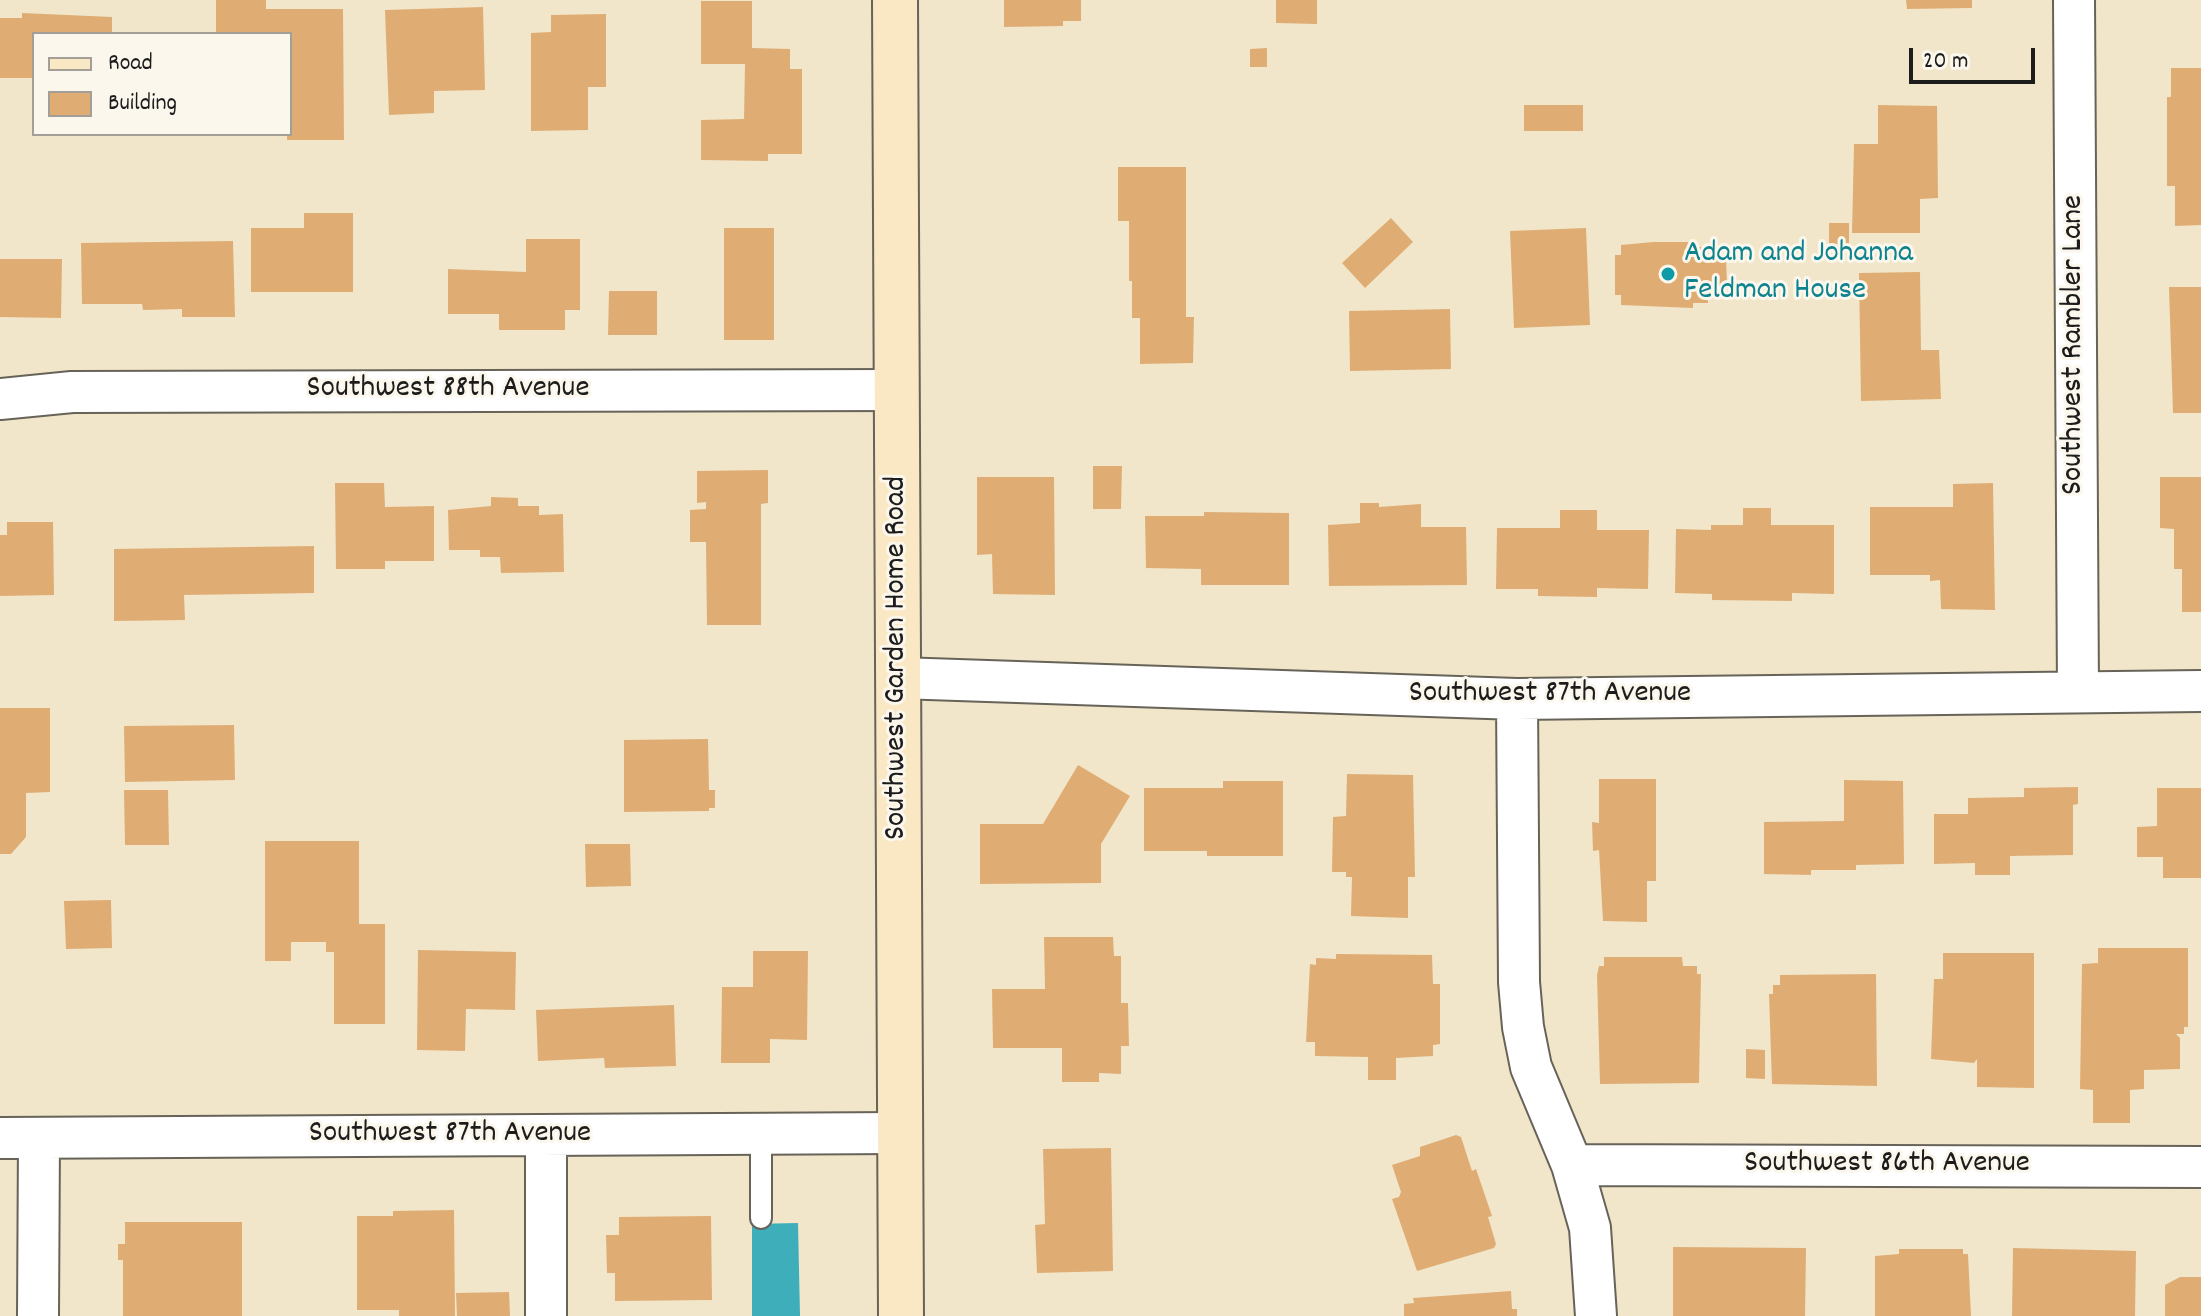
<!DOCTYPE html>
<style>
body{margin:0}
#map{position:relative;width:2201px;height:1316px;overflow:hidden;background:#f1e6ca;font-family:Dekko,sans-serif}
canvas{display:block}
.legend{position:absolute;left:32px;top:32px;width:260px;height:104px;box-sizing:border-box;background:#fbf7ec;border:2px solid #a29f99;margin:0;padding:10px 14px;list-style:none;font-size:24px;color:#1c1c1c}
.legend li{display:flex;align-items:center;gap:16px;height:40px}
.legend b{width:40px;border:2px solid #a29f99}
.scale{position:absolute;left:1909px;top:48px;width:126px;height:36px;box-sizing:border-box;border:4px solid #1c1c1c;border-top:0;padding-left:10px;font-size:24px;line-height:28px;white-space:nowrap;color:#1c1c1c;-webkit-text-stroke:6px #fbf7ec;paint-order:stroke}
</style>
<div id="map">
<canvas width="2201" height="1316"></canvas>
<ul class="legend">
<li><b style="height:10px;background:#fae7c3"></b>Road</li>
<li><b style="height:22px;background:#dfad74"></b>Building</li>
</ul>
<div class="scale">20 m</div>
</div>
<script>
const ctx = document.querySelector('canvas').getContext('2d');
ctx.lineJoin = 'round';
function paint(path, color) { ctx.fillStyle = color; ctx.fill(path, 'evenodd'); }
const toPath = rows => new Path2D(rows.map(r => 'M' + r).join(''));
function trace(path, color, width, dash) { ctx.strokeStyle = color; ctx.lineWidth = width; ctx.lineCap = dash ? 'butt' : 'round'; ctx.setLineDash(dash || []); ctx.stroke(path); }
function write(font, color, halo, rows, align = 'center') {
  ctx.font = font + ' Dekko,sans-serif'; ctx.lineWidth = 6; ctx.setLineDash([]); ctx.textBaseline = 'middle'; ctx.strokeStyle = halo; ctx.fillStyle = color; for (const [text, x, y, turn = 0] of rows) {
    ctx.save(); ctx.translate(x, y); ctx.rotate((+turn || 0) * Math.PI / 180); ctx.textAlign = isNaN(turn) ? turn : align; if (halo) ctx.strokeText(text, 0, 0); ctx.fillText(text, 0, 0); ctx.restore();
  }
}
paint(toPath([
 [798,1223,800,1316,752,1316,752,1224]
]), '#3eaebb');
paint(toPath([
 [216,0,266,0,266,9,343,9,344,140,287,140,290,34,216,34],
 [1004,0,1081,0,1081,21,1063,21,1063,26,1004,27],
 [1276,0,1317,0,1317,24,1276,23],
 [1906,0,1972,0,1972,8,1907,9],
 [701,1,752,1,752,48,790,49,790,69,802,69,802,154,768,154,768,161,701,160,701,120,744,119,745,64,701,64],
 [483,7,485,90,434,91,434,113,389,115,385,10],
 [22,13,112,17,112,34,34,34,34,78,0,78,0,18,22,18],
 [606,14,606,87,588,87,588,130,531,131,531,33,551,32,551,15],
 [1267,48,1267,67,1250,67,1250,49],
 [2171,68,2201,68,2201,225,2175,226,2175,186,2167,186,2167,97,2171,97],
 [1524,105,1583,105,1583,131,1524,131],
 [1878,105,1937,106,1938,198,1920,199,1920,233,1852,233,1854,144,1878,144],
 [1118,167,1186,167,1186,317,1194,317,1193,363,1140,364,1140,318,1132,318,1132,281,1129,281,1129,221,1118,221],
 [304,213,353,213,353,292,251,292,251,228,304,228],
 [1391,218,1413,242,1365,288,1342,263],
 [1829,223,1849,223,1849,248,1829,248],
 [724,228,774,228,774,340,724,340],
 [1586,228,1590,325,1514,328,1510,231],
 [526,239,580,239,580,310,565,310,565,330,499,330,499,314,448,314,448,269,526,272],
 [233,241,235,317,182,317,182,309,143,310,142,304,82,304,81,243],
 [1653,242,1692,242,1692,247,1706,247,1706,261,1726,260,1727,285,1707,285,1708,303,1693,303,1693,308,1621,305,1621,295,1615,295,1615,255,1621,255,1621,245],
 [0,259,62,259,61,318,0,317],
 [1920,272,1921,350,1939,350,1941,399,1861,401,1859,273],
 [2169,287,2201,287,2201,413,2173,413],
 [609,291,657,291,657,335,608,335],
 [1450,309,1451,369,1350,371,1349,311],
 [1093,466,1122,466,1121,509,1093,509],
 [768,470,768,503,761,504,761,625,707,625,706,542,690,542,690,510,706,509,706,502,697,503,697,471],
 [977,477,1054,477,1055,595,993,594,992,554,977,555],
 [2160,477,2201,477,2201,612,2182,612,2182,569,2174,569,2174,529,2160,528],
 [335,483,384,483,385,507,434,506,434,561,385,561,385,569,336,569],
 [1993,483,1995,610,1941,609,1940,580,1930,581,1930,575,1870,575,1870,507,1953,507,1953,484],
 [491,497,518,498,518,506,539,506,539,515,563,514,564,572,501,573,500,557,480,557,480,550,449,550,448,510,491,506],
 [1360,503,1379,503,1379,507,1421,504,1421,527,1466,527,1467,585,1329,586,1328,525,1360,523],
 [1743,508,1771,508,1771,525,1834,525,1834,594,1792,593,1792,601,1712,600,1712,594,1675,593,1676,529,1711,530,1711,525,1743,525],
 [1560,510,1597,510,1597,530,1649,530,1648,589,1597,588,1597,597,1538,596,1538,589,1496,589,1497,528,1560,528],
 [1204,512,1289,513,1289,585,1201,585,1201,569,1146,568,1145,516,1204,516],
 [7,522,53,522,54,595,0,596,0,535,7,535],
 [314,546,314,593,184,595,185,620,114,621,114,549],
 [0,708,50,708,50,792,26,793,26,837,11,854,0,854],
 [234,725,235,780,125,782,124,726],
 [708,739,709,790,715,790,715,808,709,808,709,811,624,812,624,740],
 [1078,765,1130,796,1101,844,1101,883,980,884,980,824,1043,824],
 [1347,774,1413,775,1415,877,1408,877,1408,918,1351,916,1352,877,1346,877,1346,872,1332,872,1333,817,1346,816],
 [1599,779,1656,779,1656,881,1647,881,1647,922,1603,921,1599,850,1593,851,1592,822,1599,823],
 [1844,780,1903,781,1904,864,1856,865,1856,870,1811,870,1811,875,1764,874,1764,822,1844,821],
 [1223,781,1283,781,1283,856,1207,856,1207,851,1144,851,1144,788,1223,788],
 [2078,787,2078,804,2073,805,2073,855,2010,856,2010,875,1975,875,1975,863,1934,864,1934,814,1968,814,1968,798,2024,797,2024,788],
 [2157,788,2201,788,2201,878,2163,878,2163,857,2137,857,2137,827,2157,826],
 [124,790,168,790,169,845,125,845],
 [265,841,359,841,359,924,385,924,385,1024,334,1024,334,952,326,952,326,942,291,942,291,961,265,961],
 [585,844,630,844,631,886,586,887],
 [111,900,112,948,66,949,64,901],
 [1044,937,1113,937,1114,956,1121,956,1121,1003,1128,1003,1129,1046,1121,1046,1121,1074,1099,1073,1099,1082,1062,1082,1062,1048,993,1048,992,989,1045,989],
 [2098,948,2188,948,2188,1027,2184,1027,2184,1034,2176,1034,2180,1038,2180,1069,2144,1070,2144,1089,2130,1090,2130,1123,2093,1123,2093,1090,2080,1089,2082,964,2098,963],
 [418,950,516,952,515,1010,466,1009,465,1051,417,1050],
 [753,951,808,951,807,1040,770,1039,770,1063,721,1063,722,987,753,987],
 [1943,953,2034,953,2034,1088,1977,1087,1977,1059,1974,1063,1931,1059,1934,979,1943,979],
 [1336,954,1432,955,1433,984,1440,984,1440,1044,1433,1045,1433,1056,1396,1058,1396,1080,1368,1080,1368,1057,1315,1056,1315,1042,1306,1042,1310,964,1316,965,1316,958,1336,959],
 [1604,957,1682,957,1683,966,1697,966,1697,974,1701,974,1699,1083,1600,1084,1597,975,1599,966,1604,966],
 [1876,974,1877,1086,1772,1084,1769,994,1773,994,1773,985,1780,985,1780,975],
 [674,1005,676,1066,605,1068,604,1058,538,1061,536,1010],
 [1746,1049,1765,1050,1765,1079,1746,1078],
 [1456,1135,1461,1137,1472,1171,1476,1169,1492,1216,1488,1217,1496,1244,1494,1248,1417,1271,1392,1199,1399,1197,1401,1192,1392,1165,1420,1156,1420,1147],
 [1111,1148,1113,1271,1037,1273,1035,1225,1045,1224,1043,1149],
 [454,1210,455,1316,399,1316,399,1310,357,1310,357,1216,393,1216,393,1211],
 [711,1216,712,1300,615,1301,615,1273,607,1273,606,1235,619,1235,619,1217],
 [125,1222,242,1222,242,1316,123,1316,123,1260,118,1260,118,1244,125,1244],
 [1673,1247,1806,1248,1805,1316,1673,1316],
 [2013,1248,2136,1251,2135,1316,2012,1316],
 [1899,1249,1963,1249,1963,1254,1968,1254,1971,1316,1875,1316,1875,1256,1899,1254],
 [2180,1277,2201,1277,2201,1316,2165,1316,2165,1285],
 [1511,1291,1512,1309,1517,1309,1517,1316,1404,1316,1404,1304,1414,1303,1413,1298],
 [509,1292,510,1316,457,1316,456,1293]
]), '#dfad74');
const lane = toPath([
 [761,1218,761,1134]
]);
const street = toPath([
 [2074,0,2078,690],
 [0,399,72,392,897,390],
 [899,678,1517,699,2201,691],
 [1517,699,1519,982,1523,1027,1531,1067,1572,1165,1590,1228,1596,1316],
 [0,1138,900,1133],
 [1572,1165,2201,1167],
 [38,1316,39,1139],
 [546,1316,546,1135]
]);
const secondary = toPath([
 [895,0,901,1316]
]);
trace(lane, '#676359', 24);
trace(street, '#676359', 44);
trace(secondary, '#676359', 48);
trace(lane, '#fff', 20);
trace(street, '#fff', 40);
trace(secondary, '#fae7c3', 44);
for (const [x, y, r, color] of [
 [1668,274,8,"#0f9aa8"]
]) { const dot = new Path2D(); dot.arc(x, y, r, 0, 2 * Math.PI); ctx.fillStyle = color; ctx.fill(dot); trace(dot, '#fbf7ec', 3); }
write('32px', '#0d838f', '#fbf7ec', [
 ["Adam and Johanna",1684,256],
 ["Feldman House",1684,293]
], 'left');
write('32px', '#1c1c1c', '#fbf7ec', [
 ["Southwest Rambler Lane",2076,345,-90],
 ["Southwest 88th Avenue",448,391],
 ["Southwest Garden Home Road",899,658,-90],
 ["Southwest 87th Avenue",1550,696],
 ["Southwest 87th Avenue",450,1136],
 ["Southwest 86th Avenue",1887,1166]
]);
</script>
